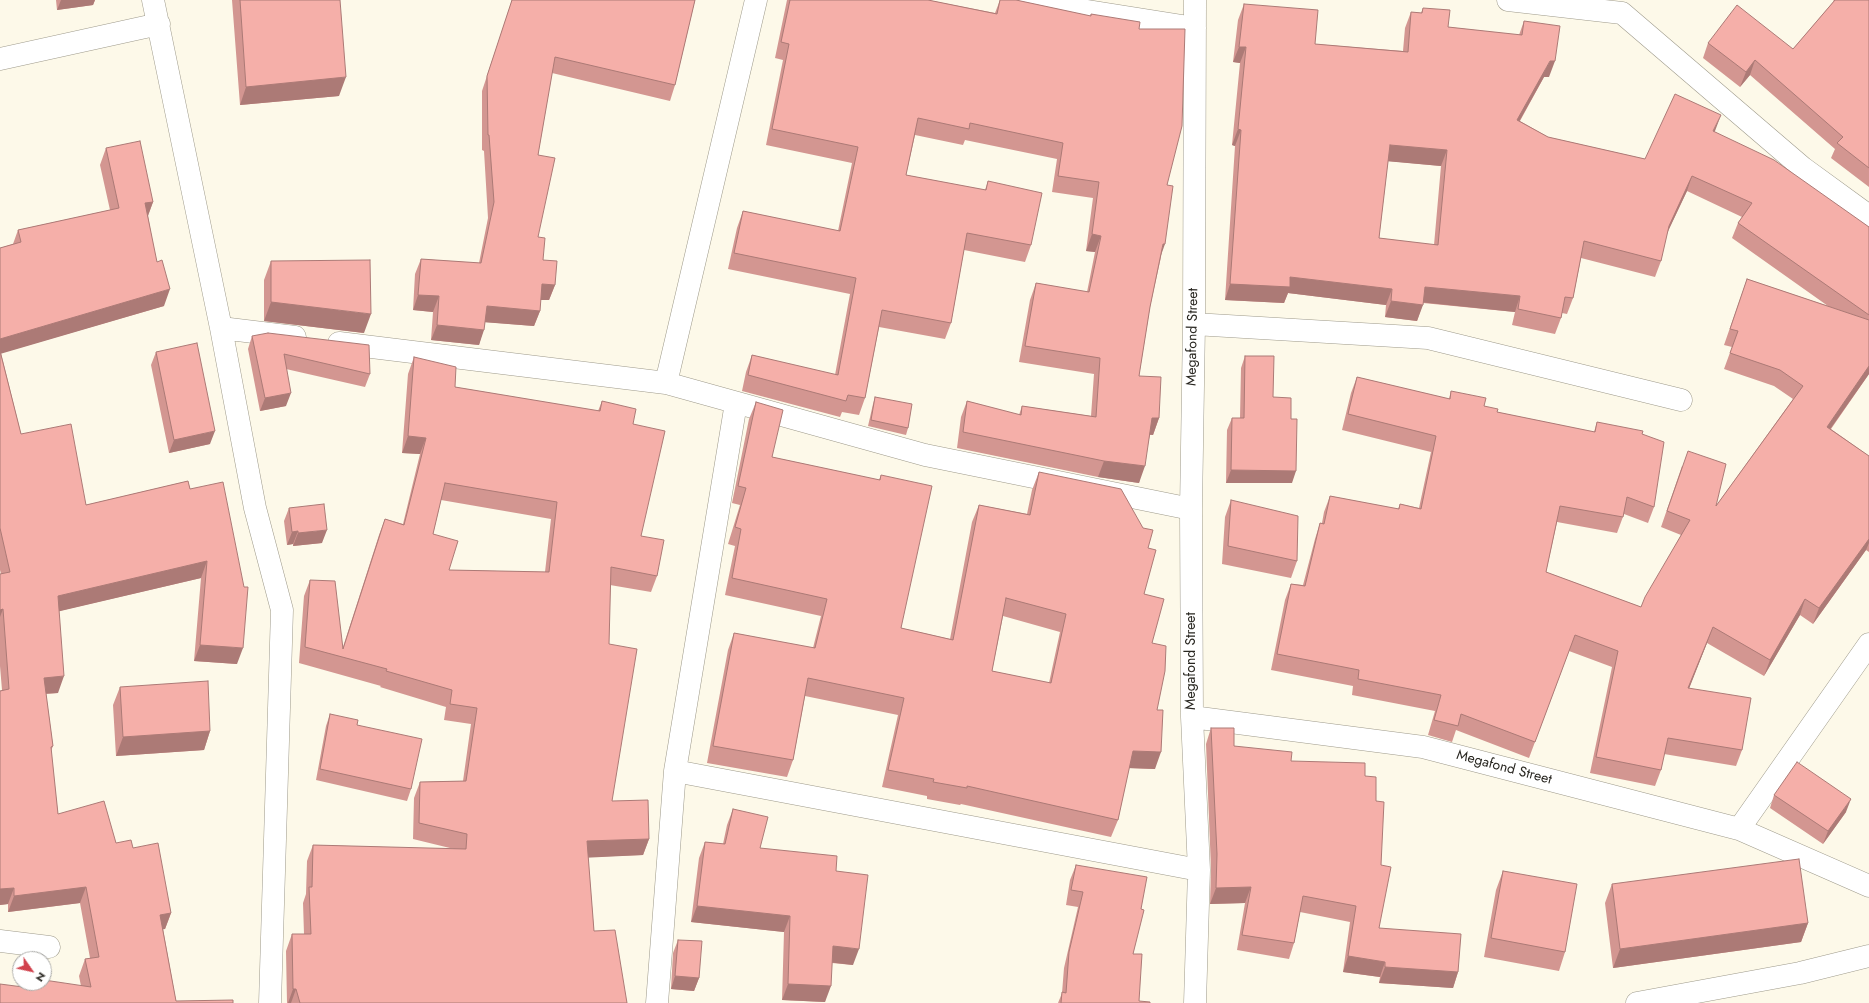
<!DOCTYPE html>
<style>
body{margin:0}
#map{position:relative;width:1869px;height:1003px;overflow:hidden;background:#fdf9e9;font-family:Jost,sans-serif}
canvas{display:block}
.north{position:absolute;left:12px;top:951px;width:40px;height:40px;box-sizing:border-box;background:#fff;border:1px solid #a9a9a6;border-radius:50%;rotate:124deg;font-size:11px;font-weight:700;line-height:16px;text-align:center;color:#292721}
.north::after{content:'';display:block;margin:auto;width:14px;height:18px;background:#d1414c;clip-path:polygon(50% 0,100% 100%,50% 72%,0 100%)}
</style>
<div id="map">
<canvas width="1869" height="1003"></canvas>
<div class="north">N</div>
</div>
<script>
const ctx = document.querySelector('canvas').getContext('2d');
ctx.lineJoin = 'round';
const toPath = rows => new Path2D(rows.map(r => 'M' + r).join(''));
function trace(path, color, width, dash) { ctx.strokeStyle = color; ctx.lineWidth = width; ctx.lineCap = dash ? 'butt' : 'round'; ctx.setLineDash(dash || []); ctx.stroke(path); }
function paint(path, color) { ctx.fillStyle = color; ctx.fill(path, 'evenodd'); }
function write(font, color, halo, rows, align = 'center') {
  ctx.font = font + ' Jost,sans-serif'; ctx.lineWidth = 4; ctx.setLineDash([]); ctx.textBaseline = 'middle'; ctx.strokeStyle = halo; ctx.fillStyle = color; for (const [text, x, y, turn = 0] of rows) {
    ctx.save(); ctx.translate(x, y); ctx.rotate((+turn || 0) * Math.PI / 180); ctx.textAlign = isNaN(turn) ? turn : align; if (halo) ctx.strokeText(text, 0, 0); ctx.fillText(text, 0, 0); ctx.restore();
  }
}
const street = toPath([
 [153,0,221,328,255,508,282,610,270,1003],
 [1017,0,1195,28],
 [1195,0,1194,324,1191,509,1192,717,1199,870,1195,1003],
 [1508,0,1622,13,1803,168,1869,216],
 [0,59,159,24],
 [1194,324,1428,338,1681,400],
 [221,328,295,337],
 [339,343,666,383,925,455,1191,509],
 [666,383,756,0],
 [1192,717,1423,747,1739,829,1869,886],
 [675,771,1199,870],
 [1739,829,1869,644],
 [0,941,49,947],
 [657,1003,675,771,736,403],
 [1637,1003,1800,973,1869,956]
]);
trace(street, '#9e9a8b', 23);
trace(street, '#fff', 22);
paint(toPath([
 [56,0,95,0,93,5,57,10],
 [232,0,340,0,339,96,240,105],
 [512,0,695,0,675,85,670,101,552,73,538,155,538,237,543,260,555,285,549,300,540,300,540,311,534,326,485,322,479,345,431,340,433,312,413,310,415,274,421,259,479,263,488,218,484,151,482,150,482,91],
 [787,0,928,0,995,13,1000,0,1016,0,1090,16,1091,14,1139,29,1167,185,1161,257,1150,307,1139,376,1159,418,1153,435,1150,435,1139,483,1098,477,957,448,961,417,967,401,1019,415,1022,406,1091,416,1094,374,1019,362,1030,300,1036,283,1087,292,1095,252,1086,251,1093,198,1052,192,1057,159,965,140,963,145,915,135,906,175,985,190,988,181,1031,245,1025,262,964,250,951,323,945,339,879,327,865,398,859,415,842,412,840,417,742,391,746,372,752,355,835,375,850,294,728,269,737,228,743,211,838,231,852,163,766,145,783,60,775,58],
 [1833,0,1869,0,1869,187,1831,158,1835,149,1750,75,1740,87,1703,58,1708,43,1793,49,1834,1],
 [1244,4,1315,44,1403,51,1405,28,1411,12,1421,13,1423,8,1448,27,1519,35,1524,21,1549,77,1544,77,1520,121,1548,137,1645,159,1715,132,1869,227,1869,374,1831,429,1869,456,1869,552,1866,550,1813,624,1800,615,1764,676,1707,643,1689,688,1742,750,1736,766,1664,754,1661,770,1655,786,1590,773,1612,667,1569,651,1529,758,1456,730,1452,742,1428,735,1435,711,1352,695,1353,686,1271,670,1285,600,1291,584,1303,585,1315,539,1320,523,1322,523,1324,512,1330,496,1398,509,1400,504,1419,508,1431,452,1342,430,1351,393,1357,377,1449,399,1451,391,1497,412,1594,432,1597,422,1642,434,1654,507,1648,523,1624,514,1617,533,1557,522,1546,572,1641,607,1681,535,1661,527,1682,466,1716,506,1793,399,1774,386,1724,369,1732,347,1724,345,1747,279,1828,306,1732,238,1738,223,1742,217,1687,191,1667,233,1661,261,1655,277,1581,258,1573,298,1567,314,1562,313,1561,318,1555,334,1512,325,1515,312,1423,303,1417,321,1385,317,1386,305,1288,293,1284,303,1225,300,1235,146,1232,145,1240,63,1233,62,1238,20],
 [1388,161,1441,166,1434,245,1379,238],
 [106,148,153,202,148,216,164,306,1,353,21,434,86,505,188,481,237,664,194,661,201,578,59,611,58,693,46,694,53,746,51,751,58,814,116,843,133,848,171,913,165,929,163,929,176,1001,233,1003,0,1003,21,987,23,983,44,983,81,986,79,976,85,959,90,958,80,903,8,912,8,904,0,905,0,691,2,690,0,666,0,574,1,574,0,570,0,248,13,244,18,230,110,210,100,165],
 [271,261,364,333,264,321,264,280],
 [252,336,370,374,365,387,286,369,286,406,260,411,248,349],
 [156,352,210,444,169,453,151,365],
 [1245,356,1273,397,1291,419,1292,483,1226,483,1227,430,1232,418,1240,418,1241,368],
 [414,357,455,387,598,411,602,401,633,424,641,536,657,576,651,592,610,585,609,644,612,801,649,839,643,855,588,857,594,931,627,1003,287,1003,286,951,292,934,304,934,303,903,306,894,307,861,313,845,454,849,413,839,414,798,420,782,463,781,471,724,444,720,446,707,380,687,381,686,299,663,304,596,310,580,343,647,379,535,385,519,403,524,420,454,402,453,408,374],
 [441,500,551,519,545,572,449,570,433,534],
 [875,397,908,428,906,435,868,426,873,404],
 [756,402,772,457,879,480,881,475,901,628,950,639,972,522,979,505,1027,514,1032,490,1039,472,1148,548,1144,594,1152,643,1157,710,1155,769,1129,768,1118,820,1111,837,961,804,960,805,927,799,927,796,882,787,898,715,805,696,793,760,787,777,707,763,728,650,734,633,813,648,821,616,725,595,735,546,728,544,740,505,732,503,749,419],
 [1003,616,1060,632,1049,683,992,671],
 [1231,500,1297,561,1291,578,1222,564,1225,517],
 [289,508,322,543,293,546,293,544,287,545,284,521],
 [120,687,210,731,204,750,116,756,113,705],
 [330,714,357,725,411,789,407,801,316,780,326,726],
 [1211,728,1234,746,1291,761,1365,776,1376,801,1379,928,1458,972,1453,988,1379,983,1380,977,1343,972,1350,922,1300,912,1294,943,1289,959,1237,950,1245,903,1210,904,1211,869,1206,744],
 [1774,795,1846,812,1823,844,1770,808],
 [733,809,760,848,836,871,853,965,832,963,825,1002,782,1000,784,932,691,922,699,858,705,842,723,844,727,825],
 [1076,865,1141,909,1133,954,1139,1001,1150,1003,1058,1003,1062,993,1064,968,1078,907,1066,905,1070,880],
 [1503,871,1565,952,1559,971,1484,957,1496,890],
 [1612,884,1808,923,1801,942,1613,968,1605,903],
 [678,940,699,978,694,991,671,989,673,953]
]), '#d39691');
paint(toPath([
 [61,0,95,0,93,5,57,10],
 [1239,47,1246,47,1240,63,1233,62],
 [1755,60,1750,75,1740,87,1746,72],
 [1550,61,1555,61,1549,77,1544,77,1511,136,1517,120],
 [346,77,339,96,240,105,246,87],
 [1721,115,1715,131,1708,147,1713,131],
 [1238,129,1241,130,1235,146,1232,145],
 [1390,145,1447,150,1441,166,1385,161],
 [1692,176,1687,191,1663,242,1669,226],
 [153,202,147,218,145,203],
 [1092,234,1101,236,1095,252,1086,251],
 [1163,244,1165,244,1159,261],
 [1290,277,1392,289,1386,305,1288,293,1284,303,1225,300,1230,284],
 [542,284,555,285,549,300,536,300],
 [1425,287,1520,296,1515,312,1419,302],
 [170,289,164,306,0,354,0,339],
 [418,295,439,296,433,312,413,310],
 [1391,301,1423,305,1417,321,1385,317],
 [271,302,371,314,364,333,264,321],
 [487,306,540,311,534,326,482,322],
 [437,325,484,330,479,345,431,340],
 [1869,366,1869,374,1821,442,1827,427],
 [291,393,286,406,260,411,265,398],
 [1152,418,1159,418,1153,435,1146,434],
 [215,431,210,444,169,453,174,440],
 [408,436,426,438,420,454,402,453],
 [1104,461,1145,466,1139,483,1098,477],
 [1231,470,1296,471,1292,483,1226,483],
 [327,530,322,543,293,546,298,533],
 [298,531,293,544,287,545,292,532],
 [1869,539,1869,543,1866,550,1813,624,1819,608],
 [207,561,201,578,52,613,58,596],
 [1805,599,1800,615,1764,676,1770,660],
 [3,609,0,617,0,610],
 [1713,627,1707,643,1683,704,1688,688],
 [200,645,243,648,237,664,194,661],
 [64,676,58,693,38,694,44,678],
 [210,731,204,750,116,756,123,737],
 [1133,751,1161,752,1155,769,1127,768],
 [1851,799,1846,812,1823,844,1828,831],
 [649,839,643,855,581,858,587,841],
 [86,887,80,903,8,912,14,896],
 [1251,887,1245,903,1210,904,1216,888],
 [14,888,8,904,0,905,0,889],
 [697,906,790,916,784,932,691,922],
 [171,913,165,929,154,931,160,915],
 [1808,923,1801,942,1613,968,1620,949],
 [833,946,859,949,853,965,827,962],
 [1348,956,1385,962,1380,977,1343,972],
 [1385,967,1458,972,1453,988,1379,983],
 [675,976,699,978,694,991,671,989],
 [788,984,831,986,825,1002,782,1000],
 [293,989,296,989,291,1003,288,1003]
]), '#ac7a76');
const building = toPath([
 [240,0,340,0,346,77,246,87,240,0],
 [512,0,695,0,675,85,555,57,538,155,555,158,538,237,545,238,543,260,557,261,555,285,542,284,540,311,487,306,484,330,437,325,439,296,418,295,421,259,481,263,494,202,489,135,488,135,487,76,512,0],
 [790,0,928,0,997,14,1000,0,1016,0,1091,16,1091,14,1140,22,1139,29,1185,29,1182,126,1167,185,1173,186,1165,244,1163,244,1150,307,1139,376,1161,377,1159,418,1152,418,1145,466,1104,461,963,432,967,401,1021,415,1022,406,1096,417,1100,358,1025,346,1036,283,1089,292,1101,236,1092,234,1099,182,1058,176,1063,143,970,123,969,129,918,118,906,175,986,190,988,181,1042,193,1031,245,967,233,951,323,882,310,865,398,848,395,846,401,748,375,752,355,838,375,856,278,734,253,743,211,840,231,858,147,772,129,789,44,781,42,790,0],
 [1835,0,1869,0,1869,168,1837,143,1843,137,1755,60,1746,72,1708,43,1737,5,1793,49,1835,0],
 [1244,4,1318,10,1315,44,1408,52,1411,12,1422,13,1423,8,1450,10,1448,27,1522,35,1524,21,1560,26,1555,61,1550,61,1517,120,1548,137,1645,159,1675,94,1721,115,1713,131,1774,160,1869,227,1869,315,1738,223,1752,203,1692,176,1669,226,1661,261,1584,241,1573,298,1565,297,1561,318,1518,309,1520,296,1425,287,1423,305,1391,301,1392,289,1290,277,1290,287,1230,284,1241,130,1238,129,1246,47,1239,47,1244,4],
 [1390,145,1447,150,1438,245,1379,238,1390,145],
 [140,141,153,202,145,203,157,262,162,260,170,289,0,339,0,248,21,242,18,230,119,208,106,148,140,141],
 [370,260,371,314,271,302,271,261,370,260],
 [1747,279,1869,320,1869,366,1827,427,1869,456,1869,539,1819,608,1805,599,1770,660,1713,627,1688,688,1751,698,1742,750,1668,738,1661,770,1596,757,1618,651,1575,635,1535,742,1461,714,1458,726,1434,720,1441,695,1358,679,1359,670,1277,654,1291,584,1305,586,1320,523,1324,524,1330,496,1399,509,1400,504,1421,509,1436,436,1348,414,1357,377,1450,399,1451,391,1486,398,1484,406,1498,409,1497,412,1595,432,1597,422,1643,431,1642,434,1664,442,1654,507,1627,497,1623,517,1560,506,1546,572,1641,607,1645,597,1690,520,1667,511,1688,451,1726,464,1716,506,1803,386,1780,370,1730,353,1738,331,1730,329,1747,279],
 [268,333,369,345,370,374,284,354,291,393,265,398,252,336,268,333],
 [197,343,215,431,174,440,156,352,197,343],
 [0,351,21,434,71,424,86,505,188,481,190,489,223,482,244,587,248,587,243,648,200,645,207,561,58,596,64,676,44,678,53,746,51,747,58,814,104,801,116,843,131,840,133,848,158,843,171,913,160,915,176,1001,233,1000,233,1003,0,1003,0,984,23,987,24,983,44,983,44,980,91,987,85,959,99,957,86,887,14,896,14,888,0,889,0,691,9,689,3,609,0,610,0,574,10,572,0,528,0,351],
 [1245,356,1274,356,1273,397,1291,398,1291,419,1297,419,1296,471,1231,470,1232,418,1244,418,1245,356],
 [414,357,456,367,455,387,600,411,602,401,636,409,633,424,665,431,641,536,664,540,657,576,611,567,609,644,637,649,612,801,648,800,649,839,587,841,594,931,615,930,627,1003,300,1003,296,989,293,989,292,934,311,934,309,887,312,887,313,845,466,849,467,834,419,823,420,782,466,781,477,708,450,704,452,690,386,671,387,669,305,647,310,580,335,581,343,649,385,519,404,525,426,438,408,436,414,357],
 [445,483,557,502,549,572,449,570,458,541,433,534,445,483],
 [875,397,912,404,908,428,871,420,875,397],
 [756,402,783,410,772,457,880,480,881,475,932,486,901,628,953,640,979,505,1030,515,1039,472,1121,489,1143,528,1153,530,1148,548,1156,550,1144,594,1164,599,1152,643,1166,646,1165,671,1157,710,1163,710,1161,752,1133,751,1118,820,967,786,967,788,933,782,934,779,888,770,904,698,808,678,793,760,713,746,734,633,815,648,827,599,732,578,741,529,735,527,746,488,738,486,756,402],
 [1006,598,1066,614,1051,683,992,671,1006,598],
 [1231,500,1298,516,1297,561,1228,546,1231,500],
 [324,504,327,530,298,533,298,531,292,532,289,508,324,504],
 [208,681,210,731,123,737,120,687,208,681],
 [330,714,358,720,357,725,422,739,411,789,320,769,330,714],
 [1211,728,1234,728,1234,746,1292,752,1291,761,1365,763,1365,776,1376,777,1376,801,1384,802,1381,865,1391,867,1379,928,1461,934,1458,972,1385,967,1385,962,1348,956,1356,906,1303,896,1294,943,1242,935,1251,887,1216,888,1217,854,1211,728],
 [1797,762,1851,799,1828,831,1774,795,1797,762],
 [733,809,768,817,760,848,837,856,836,871,868,875,859,949,833,946,831,986,788,984,790,916,697,906,705,842,725,844,733,809],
 [1799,859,1808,923,1620,949,1612,884,1799,859],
 [1076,865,1147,877,1141,909,1144,910,1133,954,1142,954,1139,1001,1150,1002,1150,1003,1061,1003,1062,992,1066,993,1069,952,1083,892,1071,890,1076,865],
 [1503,871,1577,884,1565,952,1491,938,1503,871],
 [678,940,702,941,699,978,675,976,678,940]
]);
paint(building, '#f5afa9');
trace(building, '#ac7a76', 1);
write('14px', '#292721', '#fff', [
 ["Megafond Street",1193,337,-89],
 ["Megafond Street",1192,661,-90],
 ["Megafond Street",1504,768,15]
]);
</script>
